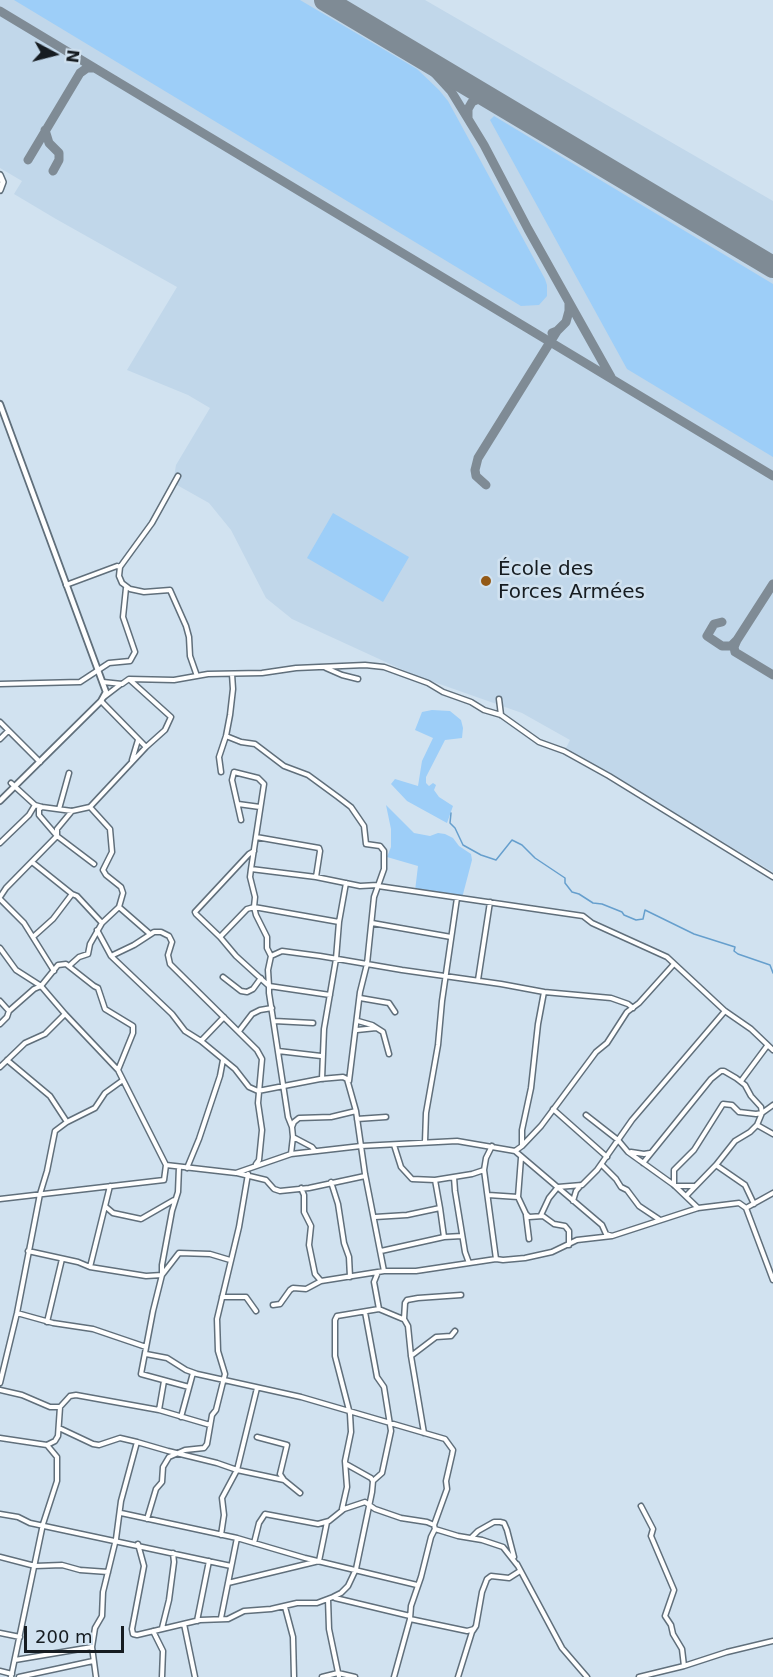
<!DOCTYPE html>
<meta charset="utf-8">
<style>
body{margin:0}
#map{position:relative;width:773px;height:1677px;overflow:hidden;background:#d1e2f0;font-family:"DejaVu Sans",sans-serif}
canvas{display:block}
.north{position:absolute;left:24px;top:24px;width:60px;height:60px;-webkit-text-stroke:4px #d1e2f0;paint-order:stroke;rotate:97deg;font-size:16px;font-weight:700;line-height:24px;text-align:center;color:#161c21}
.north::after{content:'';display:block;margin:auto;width:21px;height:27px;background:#161c21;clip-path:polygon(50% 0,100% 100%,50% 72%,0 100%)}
.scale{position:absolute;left:24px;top:1626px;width:100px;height:27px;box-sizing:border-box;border:3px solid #161c21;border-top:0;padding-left:8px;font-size:18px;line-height:21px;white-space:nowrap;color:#161c21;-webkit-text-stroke:4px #d1e2f0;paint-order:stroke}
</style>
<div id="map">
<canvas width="773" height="1677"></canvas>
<div class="north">N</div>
<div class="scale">200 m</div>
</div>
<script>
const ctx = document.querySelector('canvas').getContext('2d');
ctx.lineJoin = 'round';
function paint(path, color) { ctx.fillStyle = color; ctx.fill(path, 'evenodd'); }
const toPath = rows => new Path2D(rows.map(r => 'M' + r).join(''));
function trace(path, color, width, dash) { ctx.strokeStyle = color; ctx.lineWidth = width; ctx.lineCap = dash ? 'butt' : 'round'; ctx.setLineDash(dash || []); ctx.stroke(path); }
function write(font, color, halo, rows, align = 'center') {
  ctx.font = font + ' "DejaVu Sans",sans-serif'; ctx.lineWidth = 5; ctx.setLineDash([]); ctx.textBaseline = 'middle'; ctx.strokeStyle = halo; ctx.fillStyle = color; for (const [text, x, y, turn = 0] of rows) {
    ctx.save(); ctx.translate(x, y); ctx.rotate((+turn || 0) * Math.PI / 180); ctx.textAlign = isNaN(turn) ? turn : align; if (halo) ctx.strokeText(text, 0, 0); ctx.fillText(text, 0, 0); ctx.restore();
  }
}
paint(toPath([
 [0,0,425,0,773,201,773,872,566,748,570,740,522,713,414,675,292,619,266,598,231,530,209,503,177,485,174,477,176,465,210,408,188,395,127,370,177,287,56,219,14,194,22,181,0,168]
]), '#c1d7ea');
paint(toPath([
 [14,0,300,0,417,69,439,90,448,101,545,279,547,285,547,296,539,305,521,306],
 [494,116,773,284,773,457,627,369,490,120],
 [333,513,409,557,383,602,307,558],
 [432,710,450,711,461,720,463,728,462,738,445,740,426,777,426,783,429,786,433,783,436,785,434,790,439,797,453,806,447,823,407,801,391,784,395,779,418,786,422,761,433,738,415,730,422,712],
 [386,805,414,833,430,836,438,833,445,834,453,838,459,846,471,854,472,860,462,898,415,891,418,866,387,857,391,847,391,829]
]), '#9dcef8');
trace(toPath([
 [451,813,450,823,455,828,463,845,481,855,496,860,512,840,522,845,535,858,565,878,565,883,572,892,579,894,593,903,602,904,622,912,624,915,636,920,643,919,645,910,694,934,735,947,734,951,738,954,770,965,773,973]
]), '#669fcd', 1.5);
trace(toPath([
 [0,11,773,476],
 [410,52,430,68,451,91,484,145,528,229,611,377],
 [468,118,468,109,472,102,481,98,493,99],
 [45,130,49,143,59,153,59,160,53,171],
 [28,160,80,73,87,68,94,68],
 [552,333,557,331,566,322,569,311,569,303],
 [486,485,476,476,475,470,478,458,557,331],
 [722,622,714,624,707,636,722,646,731,646,737,640,773,584],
 [737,640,734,647,735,652,773,675]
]), '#7f8b95', 9);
trace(toPath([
 [325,0,773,267]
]), '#7f8b95', 22);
const minor = toPath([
 [178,476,152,523,120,567,119,576,122,583,130,589,144,592,170,590,186,626,189,637,190,656,197,676],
 [66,585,117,566,120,567],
 [326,668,342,675,358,679],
 [103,682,122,684,129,679,174,680,208,674,262,673,296,668,365,665,384,667,428,683,443,692,471,702,484,710,501,715,539,742,564,751,609,776,773,877],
 [0,684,80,682,109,663,130,661,135,652,123,617,126,588],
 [104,697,121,684],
 [499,699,501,715],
 [101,701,146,747],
 [0,722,40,762],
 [226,736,241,742,255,744,284,766,308,775,338,797,351,807,364,826,366,844,380,846,384,851,384,869,374,897,367,964,360,992,349,1081],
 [0,739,8,731],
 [132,760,138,740],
 [221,772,219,757,226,736,230,715,233,689,232,674],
 [11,783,35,805,42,807,72,811,90,807,146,747,165,730,171,717,130,680],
 [238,804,260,807],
 [90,807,110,829,112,852,103,870,106,875,121,887,123,893,119,907,150,934],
 [59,809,69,773],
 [72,811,57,829,57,836,94,864],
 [241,820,232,780,234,772,258,778,264,784,251,869,316,877,360,886,378,885],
 [256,837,319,848,320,851,316,877],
 [0,843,29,815,35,805],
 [32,862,72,894,77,896,102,923],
 [251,869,250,877,255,897,254,907,339,922,336,959,324,1029,322,1079],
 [378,886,583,916,592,923,667,957,725,1011,751,1029,773,1050],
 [0,897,6,888,57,836,39,815,39,809,42,807],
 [0,899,24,923,54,971],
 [339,922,346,883],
 [372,923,451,937],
 [97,930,111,956,172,1014,185,1031,201,1041,235,1069,249,1087,258,1091,320,1079,343,1077,347,1079,356,1111,365,1174,384,1271],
 [33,937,53,919,72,894],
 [220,937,196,914,195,912,249,854,254,851],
 [0,948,16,970,41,986,65,1014,118,1070,166,1165],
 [111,956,134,945,154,932,161,932,169,936,172,942,168,955,170,964,257,1050,262,1059,258,1103,262,1130,259,1160,256,1164],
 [271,956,282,951,320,956,402,970,501,984,544,992,611,998,628,1004,633,1008],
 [69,966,79,957,88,954,90,944,102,923,119,907],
 [223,977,241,991,247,992,253,989,261,978],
 [478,980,490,902],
 [360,998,389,1003,395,1012],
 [0,1001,9,1011],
 [274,1021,313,1023],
 [358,1021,372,1025,383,1032,389,1054],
 [0,1024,7,1017,9,1011,34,989,41,986,58,965,66,964,94,986,98,988,105,1009,133,1026,133,1033,118,1070],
 [357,1030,376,1028],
 [239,1031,252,1014,260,1010,272,1008],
 [201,1041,224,1017],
 [278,1051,321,1056],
 [7,1060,50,1096,67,1122],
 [0,1067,25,1043,45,1034,65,1014],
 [741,1081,767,1046],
 [553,1109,607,1157],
 [586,1115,618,1140,628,1152,674,1185,698,1208],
 [357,1119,386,1117],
 [757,1125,773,1134],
 [292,1127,288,1117,269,993,269,986,268,970,271,956,267,948,267,937,256,915,254,907,247,909,220,937,236,956,269,986,330,995],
 [293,1137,312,1147,315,1151],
 [425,1142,426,1113,438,1045,442,1001,457,898],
 [394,1145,401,1167,412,1179,435,1180,472,1174,484,1170,496,1259],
 [522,1145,522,1130,531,1088,538,1024,544,992],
 [515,1151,522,1146,541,1126,596,1052,607,1043,627,1012,639,1003,674,964],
 [631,1152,644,1154,650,1153],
 [291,1154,293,1137,292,1127,294,1122,299,1118,331,1117,356,1111],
 [521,1158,518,1197,526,1214,529,1217,543,1216,554,1224,565,1226,569,1231,569,1245],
 [643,1163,711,1079,721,1071,724,1071,736,1078,745,1085,751,1096,761,1107,762,1113,757,1125,750,1132,735,1141,716,1165,686,1196],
 [602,1165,616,1179,621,1187,627,1190,639,1206,660,1220],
 [716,1165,745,1185,754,1204],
 [179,1167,178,1192,172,1211,162,1265,162,1275,153,1311,141,1374,189,1387],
 [187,1168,199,1139,220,1076,223,1060],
 [484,1170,486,1158,492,1146],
 [237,1173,266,1180,274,1189,280,1191,309,1188,365,1176],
 [454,1177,455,1191,465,1252,469,1263],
 [331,1182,338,1204,344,1243,349,1257,350,1277],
 [674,1185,674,1170,694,1150,723,1104,732,1105,739,1112,756,1114,762,1113,773,1105],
 [675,1186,694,1186],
 [301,1188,304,1195,304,1212,311,1226,309,1245,315,1274,321,1281],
 [488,1195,518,1197],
 [0,1199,164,1180,166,1165,236,1173,291,1154,361,1146,457,1141,515,1151,602,1225,606,1234,612,1236],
 [573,1201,576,1191,581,1185],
 [106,1207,113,1213,141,1219,174,1200],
 [746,1208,773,1193],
 [526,1215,529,1239],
 [541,1215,549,1198,558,1187,582,1185,597,1170,632,1120,725,1011],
 [375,1217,407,1215,440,1208,435,1180],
 [444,1237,462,1236],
 [28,1251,78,1262,90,1267,146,1276,162,1275,179,1253,210,1254,230,1260],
 [381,1251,444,1237,440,1208],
 [90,1267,110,1186],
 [378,1272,374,1282,379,1309,403,1319],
 [222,1297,246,1297,256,1311],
 [273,1305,280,1304,290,1290,293,1288,306,1289,321,1281,384,1271,416,1271,496,1259,503,1260,525,1258,552,1252,577,1240,612,1236,698,1208,739,1203,746,1208,773,1280],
 [365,1312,377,1377,384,1387,391,1431,382,1473,373,1481],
 [17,1313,53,1323,93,1329,146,1347],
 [47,1322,62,1259],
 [146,1354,167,1358,186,1370,197,1374,301,1397,445,1439,453,1450,452,1455,446,1481,447,1489,434,1525],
 [411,1356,436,1337,451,1336,455,1331],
 [0,1383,17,1313,40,1194,47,1171,55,1131,67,1122,95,1108,105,1093,123,1080],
 [0,1390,22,1395,50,1407,60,1407,70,1396,76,1395,159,1410,210,1425],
 [159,1410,164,1381],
 [181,1417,193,1373],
 [59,1428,93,1444,99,1445,120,1438,137,1442,168,1451,217,1463,237,1470,284,1480,300,1493],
 [424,1433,411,1356,408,1326,404,1319,405,1303,407,1300,418,1298,461,1295],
 [257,1437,287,1445,280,1474,284,1480],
 [0,1438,47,1445,55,1441,58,1436,60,1407],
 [641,1506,653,1529,651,1536,674,1590,665,1616,671,1625,673,1634,682,1649,684,1666],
 [342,1509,347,1487,345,1461,351,1432,350,1414,335,1356,335,1320,337,1316,379,1309],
 [121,1513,237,1538,305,1558,417,1585],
 [0,1514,18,1517,30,1523,231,1566],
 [147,1519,156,1489,162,1482,163,1467,169,1457,185,1450,204,1448,207,1444,212,1415,216,1410,225,1374,218,1351,217,1319,239,1227,248,1174],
 [221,1535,224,1515,222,1498,237,1470,257,1388],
 [471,1538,478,1531,494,1522,500,1522,504,1523,507,1530,514,1557],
 [254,1543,259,1523,265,1514,318,1524,329,1521,344,1509,365,1502,375,1509,401,1518,427,1522,434,1525,435,1529,458,1536,482,1540,503,1547,518,1566],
 [138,1544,144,1566,132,1629,133,1634,137,1635,200,1620,228,1619,244,1611,271,1609,297,1603,317,1603,333,1597,341,1593,348,1586,356,1569,372,1492,373,1481,371,1478,346,1464],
 [0,1557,35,1566,62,1565,80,1570,108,1572],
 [517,1564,562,1648,587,1677],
 [228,1583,319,1561,327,1522],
 [335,1598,410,1616],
 [328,1599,329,1629,339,1677],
 [285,1607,293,1637,294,1677],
 [221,1618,237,1538],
 [410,1619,467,1631,474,1629],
 [197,1621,209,1561],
 [184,1624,195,1677],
 [162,1628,169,1600,174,1562,173,1553],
 [153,1631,163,1651,162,1677],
 [0,1633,20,1637],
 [15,1660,92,1647],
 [0,1671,12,1674],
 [11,1677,43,1524,57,1481,57,1457,47,1445],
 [19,1677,93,1661],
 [96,1677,92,1647,95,1628,102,1616,103,1592,116,1539,121,1501,137,1442],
 [322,1677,338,1673,355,1677],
 [394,1677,410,1619,411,1606,421,1577,431,1537,435,1529],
 [458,1677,472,1632,476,1626,482,1592,487,1579,491,1576,509,1578,520,1571],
 [639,1677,684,1666,727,1652,773,1641]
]);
const tertiary = toPath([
 [0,404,106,692,101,701,0,801]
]);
const secondary = toPath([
 [0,175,3,182,0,190]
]);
trace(minor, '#606f7b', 7);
trace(tertiary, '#606f7b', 8);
trace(secondary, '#606f7b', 8);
trace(minor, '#fff', 4);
trace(tertiary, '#fff', 4.5);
trace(secondary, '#fff', 5);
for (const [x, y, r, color] of [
 [486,581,6,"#935916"]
]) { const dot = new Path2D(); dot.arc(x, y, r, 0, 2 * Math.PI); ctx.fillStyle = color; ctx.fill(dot); trace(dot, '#d1e2f0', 2); }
write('20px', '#161c21', '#d1e2f0', [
 ["École des",498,570],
 ["Forces Armées",498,593]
], 'left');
</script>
